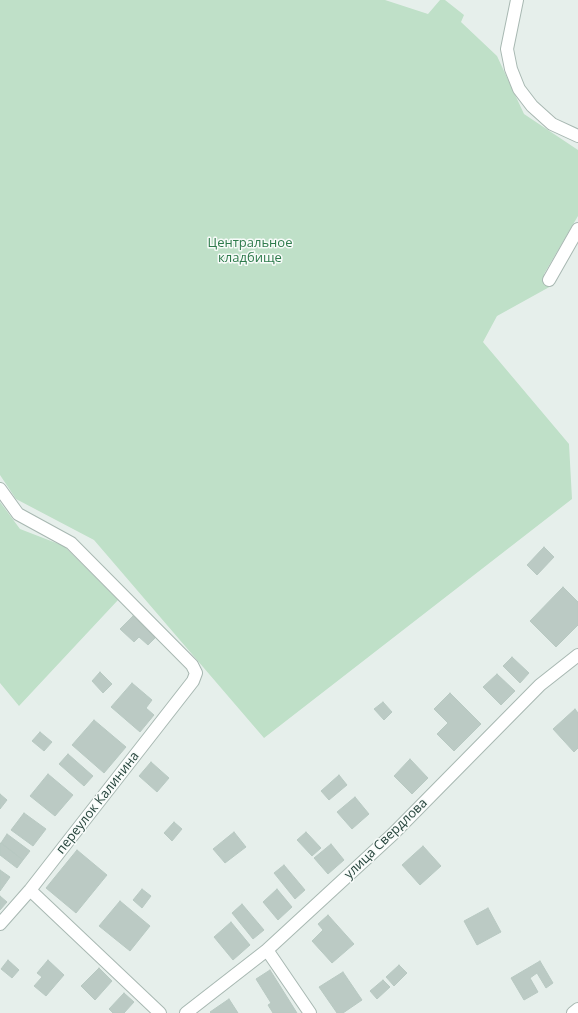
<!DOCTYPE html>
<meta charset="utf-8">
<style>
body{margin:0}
canvas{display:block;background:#e6efeb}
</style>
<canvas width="578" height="1013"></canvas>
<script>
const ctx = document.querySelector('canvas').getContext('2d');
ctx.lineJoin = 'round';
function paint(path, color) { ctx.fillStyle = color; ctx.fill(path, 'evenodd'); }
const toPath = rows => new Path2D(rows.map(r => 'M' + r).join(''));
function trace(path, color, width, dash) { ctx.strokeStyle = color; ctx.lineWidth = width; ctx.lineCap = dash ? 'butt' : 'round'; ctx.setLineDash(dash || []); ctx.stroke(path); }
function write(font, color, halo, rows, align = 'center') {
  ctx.font = font + ' "Open Sans",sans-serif'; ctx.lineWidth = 3; ctx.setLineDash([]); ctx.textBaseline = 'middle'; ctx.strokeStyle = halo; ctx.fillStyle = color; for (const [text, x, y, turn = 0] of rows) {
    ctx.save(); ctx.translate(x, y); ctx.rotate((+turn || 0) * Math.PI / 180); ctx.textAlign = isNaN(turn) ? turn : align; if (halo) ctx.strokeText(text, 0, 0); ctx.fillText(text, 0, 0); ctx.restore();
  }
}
paint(toPath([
 [0,0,385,0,428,14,440,0,445,0,464,15,461,22,497,56,524,114,578,150,578,216,544,274,553,285,497,316,483,342,569,444,572,499,264,738,94,540,16,499,0,475],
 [0,502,20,529,64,546,118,600,19,706,0,683]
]), '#bfe0c8');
const building = toPath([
 [544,547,554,557,537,575,527,565,544,547],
 [563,587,578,602,578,625,556,647,530,621,563,587],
 [133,616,155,638,148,645,139,637,134,642,120,629,133,616],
 [512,657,529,673,520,683,503,666,512,657],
 [100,672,112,684,103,693,92,681,100,672],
 [497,674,515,691,501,705,483,687,497,674],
 [132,683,152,700,146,708,154,715,140,732,111,707,132,683],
 [450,693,481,724,454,751,437,734,448,723,434,709,450,693],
 [383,702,392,712,384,720,374,709,383,702],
 [575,709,578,713,578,748,574,752,553,729,575,709],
 [94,720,126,747,104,773,72,745,94,720],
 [40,732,52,742,44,751,32,741,40,732],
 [68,754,93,776,84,786,59,764,68,754],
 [410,759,428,778,412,794,394,776,410,759],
 [151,762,169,778,157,792,139,776,151,762],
 [48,774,73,795,55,816,30,796,48,774],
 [339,775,347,785,329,800,321,791,339,775],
 [0,794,7,800,0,809,0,794],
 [355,797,369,814,352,829,337,812,355,797],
 [24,813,46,829,33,846,11,830,24,813],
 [174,822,182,829,172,841,164,833,174,822],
 [234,832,246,847,225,863,213,849,234,832],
 [306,832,321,848,312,856,297,840,306,832],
 [7,834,30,851,23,860,1,843,7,834],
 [1,843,23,860,17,868,0,855,0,844,1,843],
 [331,844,344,860,328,874,314,858,331,844],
 [423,846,441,866,420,885,402,865,423,846],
 [77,850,107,875,76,913,46,888,77,850],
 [284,865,305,890,295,899,274,873,284,865],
 [0,870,10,877,0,891,0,870],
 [142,889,151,896,142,908,133,900,142,889],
 [277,889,292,907,278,920,263,902,277,889],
 [0,896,7,902,0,910,0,896],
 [120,901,150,926,130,951,99,926,120,901],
 [242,904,264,930,253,939,232,913,242,904],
 [488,908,501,932,477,945,464,921,488,908],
 [328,915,354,944,332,963,312,941,323,930,318,924,328,915],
 [231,922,250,945,233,960,214,937,231,922],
 [8,960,19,970,12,978,1,969,8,960],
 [48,960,64,975,46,996,34,986,42,977,37,973,48,960],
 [540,961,553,983,546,988,537,973,530,978,538,992,524,1000,511,978,540,961],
 [399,965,407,973,394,986,386,977,399,965],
 [99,968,112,981,95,1000,81,986,99,968],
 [270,970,297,1013,273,1013,268,1005,271,1003,256,979,270,970],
 [343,972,362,1000,343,1013,337,1013,319,987,343,972],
 [383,980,390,987,377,999,370,991,383,980],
 [124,993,134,1002,124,1013,113,1013,109,1009,124,993],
 [229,999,238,1013,211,1013,210,1012,229,999]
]);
paint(building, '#bbcac4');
trace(building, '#b8c9c2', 1);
const minor = toPath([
 [517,0,507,49,511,69,519,89,532,106,552,124,578,136],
 [549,280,578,229],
 [0,489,18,514,71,543,192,665,196,673,193,681,30,890,0,924],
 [30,890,160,1013],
 [267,950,310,1013],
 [186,1013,267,950,393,834,540,685,578,655],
 [573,1013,578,1009]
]);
trace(minor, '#a8b8b2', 14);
trace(minor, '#fff', 12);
write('13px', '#2d7a4b', '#f7fbf9', [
 ["Центральное",250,243],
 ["кладбище",250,258]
]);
write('13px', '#24423a', '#f7fbf9', [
 ["переулок Калинина",98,803,-52],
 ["улица Свердлова",386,839,-44]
]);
</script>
